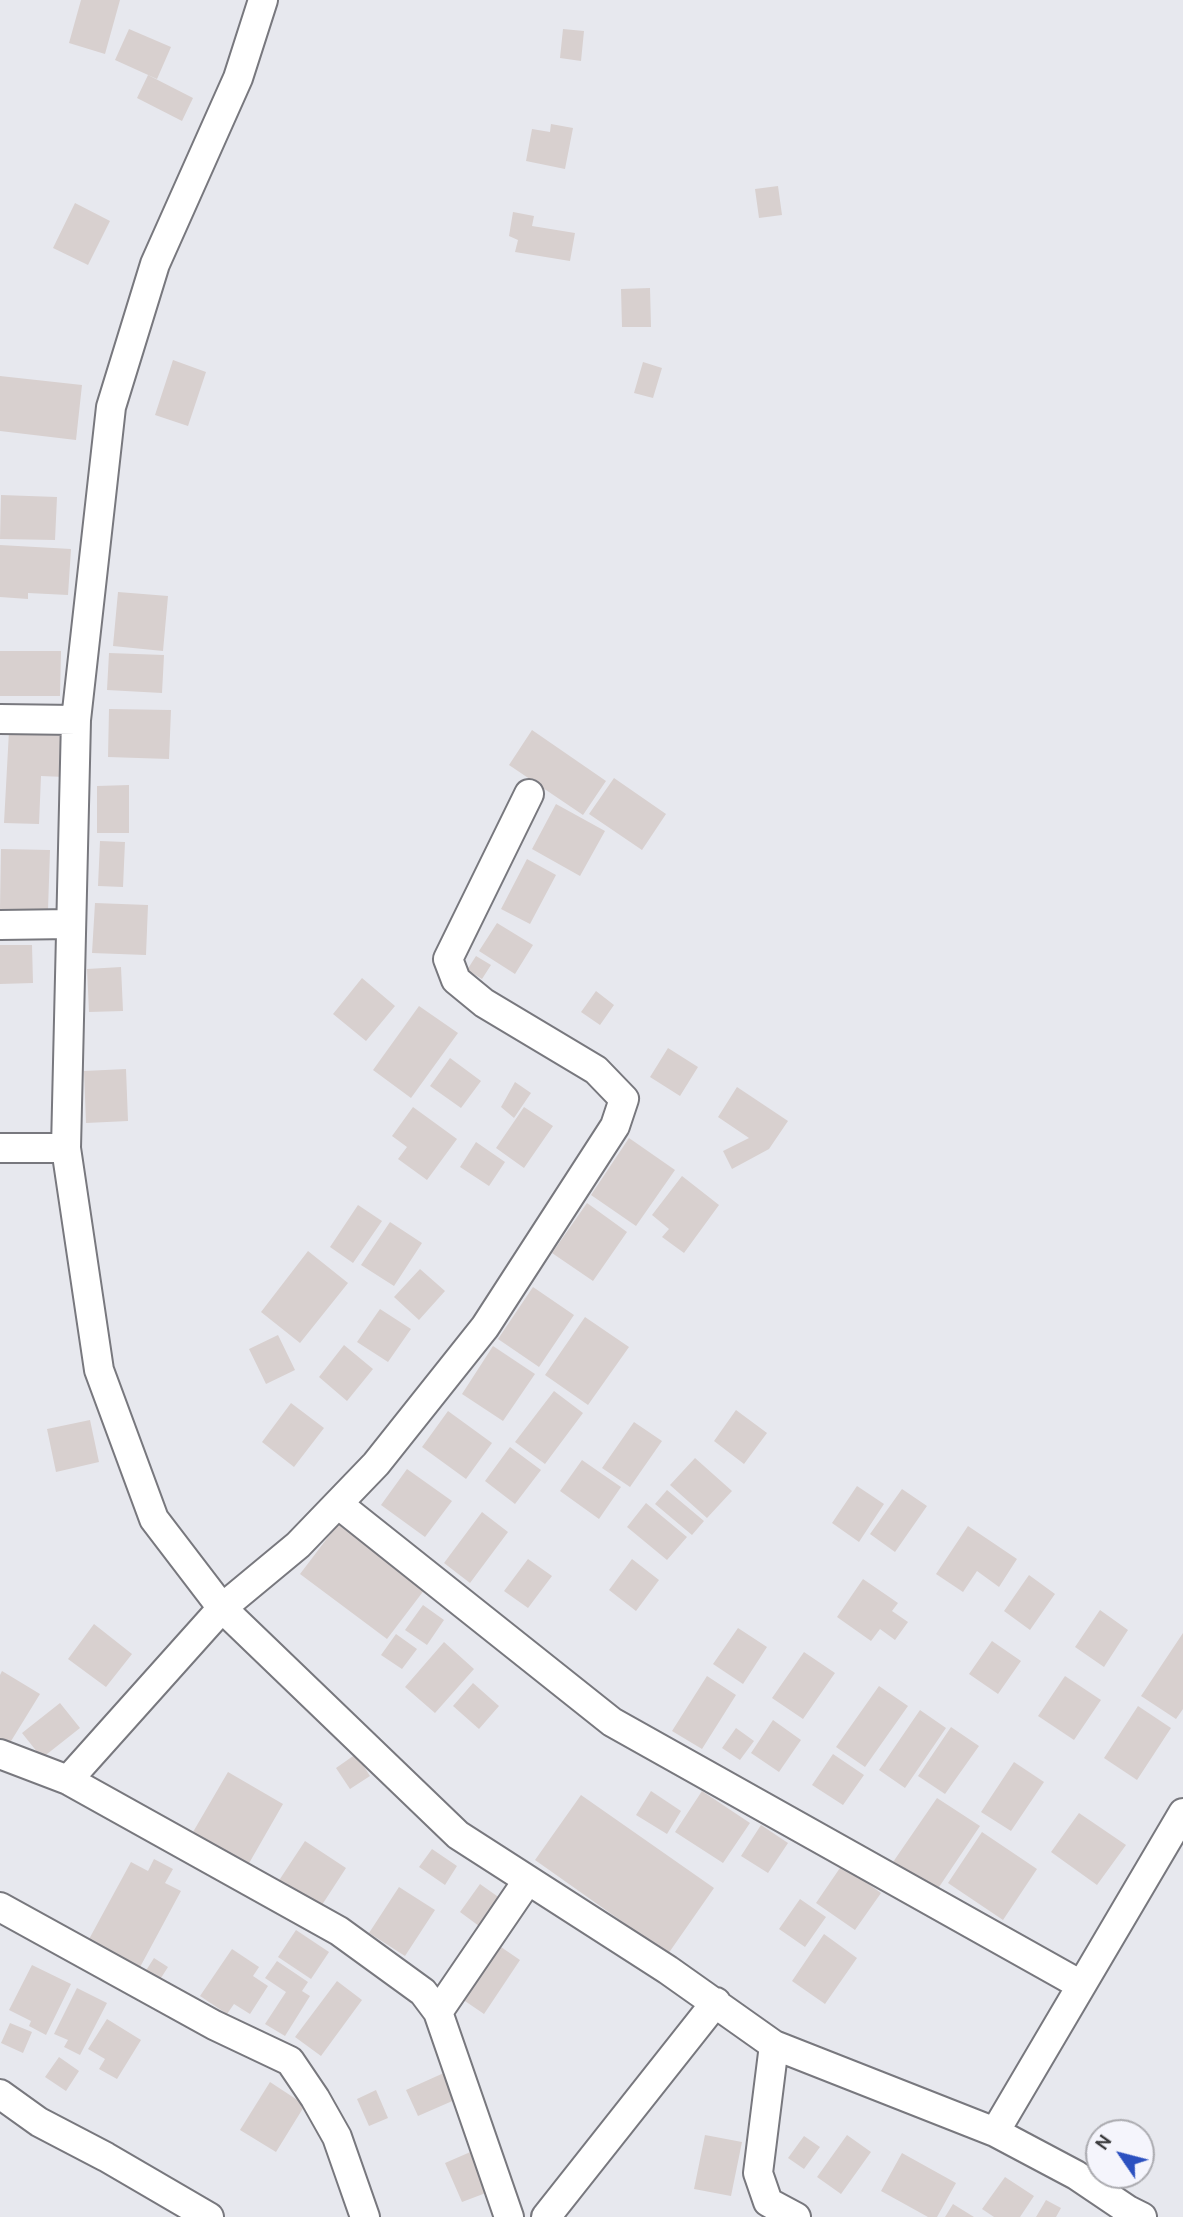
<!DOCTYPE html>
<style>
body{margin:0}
#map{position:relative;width:1183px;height:2217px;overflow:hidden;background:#e7e8ee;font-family:Overpass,sans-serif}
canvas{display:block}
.north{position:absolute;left:1085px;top:2119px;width:70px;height:70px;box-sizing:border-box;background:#f5f5fc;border:2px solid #ababb0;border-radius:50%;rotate:305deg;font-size:19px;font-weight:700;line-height:28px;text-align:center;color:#3d3d3f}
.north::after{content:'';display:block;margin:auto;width:24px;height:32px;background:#2c51c0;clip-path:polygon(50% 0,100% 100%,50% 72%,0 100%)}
</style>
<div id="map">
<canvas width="1183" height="2217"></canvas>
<div class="north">N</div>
</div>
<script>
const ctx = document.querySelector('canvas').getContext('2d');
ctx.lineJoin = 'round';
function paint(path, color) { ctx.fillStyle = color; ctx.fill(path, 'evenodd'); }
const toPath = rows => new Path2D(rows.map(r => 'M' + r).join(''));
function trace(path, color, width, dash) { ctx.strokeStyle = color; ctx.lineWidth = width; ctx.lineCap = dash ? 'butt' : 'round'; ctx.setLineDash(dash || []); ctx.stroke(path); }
paint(toPath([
 [81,0,120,0,105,54,69,43],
 [129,29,171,47,157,79,115,60],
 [563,29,584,31,581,61,560,58],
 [148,75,193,98,182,121,137,98],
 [551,124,573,128,565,169,526,161,532,129,550,132],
 [778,186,782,215,759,218,755,189],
 [75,203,110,221,88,265,53,248],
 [513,212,534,216,532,226,575,233,570,261,515,252,518,240,509,236],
 [650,288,651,327,622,327,621,289],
 [173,360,206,372,188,426,155,415],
 [643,362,662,368,653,398,634,393],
 [0,376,82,385,76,440,0,431],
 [1,495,57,497,55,540,0,539],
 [0,545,71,549,68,595,28,593,28,599,0,597],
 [118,592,168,596,163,651,113,646],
 [0,651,61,651,60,696,0,696],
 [109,653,164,655,162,693,107,690],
 [109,709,171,710,169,759,108,757],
 [532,730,606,781,583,815,509,765],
 [9,731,67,733,65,777,41,776,39,824,4,823],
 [614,778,666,814,642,850,589,814],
 [129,785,129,833,97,833,97,786],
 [556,804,605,831,580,876,532,849],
 [100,841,125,842,123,887,98,886],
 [1,849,50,850,48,910,0,909],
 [527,859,556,875,530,924,501,909],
 [95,903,148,905,146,955,92,953],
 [497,923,533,945,515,974,479,951],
 [0,945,32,945,33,983,0,984],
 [476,956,491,965,482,979,467,970],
 [121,967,123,1011,89,1012,87,969],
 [362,978,395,1006,366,1041,333,1014],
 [596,991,614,1005,600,1025,581,1012],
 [419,1006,458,1033,411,1098,373,1070],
 [668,1048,698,1067,680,1096,650,1077],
 [450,1058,481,1081,461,1108,430,1086],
 [126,1069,128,1121,86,1123,84,1071],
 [515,1082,531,1093,514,1118,501,1107],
 [737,1087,788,1121,769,1149,732,1169,723,1151,749,1138,718,1117],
 [413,1107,457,1139,427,1180,398,1159,407,1147,392,1136],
 [524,1107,553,1126,524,1168,496,1148],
 [629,1138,675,1170,636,1226,591,1195],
 [476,1142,505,1162,489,1186,460,1167],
 [682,1176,719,1205,684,1253,662,1237,669,1229,652,1215],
 [587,1203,627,1232,593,1281,552,1253],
 [358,1205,382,1221,353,1263,330,1247],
 [390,1222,422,1243,394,1286,361,1265],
 [308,1251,348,1283,300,1343,261,1312],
 [420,1269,445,1291,419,1320,394,1297],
 [533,1287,574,1315,539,1367,498,1339],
 [380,1309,411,1329,388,1362,357,1342],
 [585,1317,629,1347,588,1405,545,1375],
 [278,1335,295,1370,266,1384,249,1349],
 [344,1345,373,1369,347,1401,319,1377],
 [493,1346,535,1374,503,1421,462,1394],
 [554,1391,583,1413,545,1464,515,1442],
 [291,1403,324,1428,294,1467,262,1442],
 [736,1410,767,1433,744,1464,714,1441],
 [448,1411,492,1443,466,1479,422,1447],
 [90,1420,99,1462,56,1472,47,1429],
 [634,1422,662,1441,630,1487,602,1468],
 [510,1447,541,1470,515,1504,485,1481],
 [695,1458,732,1491,707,1518,670,1485],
 [582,1460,621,1487,599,1519,560,1491],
 [407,1469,452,1501,425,1537,381,1505],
 [857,1486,884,1504,859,1542,832,1523],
 [902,1489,927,1506,895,1552,870,1534],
 [667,1490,704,1521,692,1535,655,1504],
 [646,1503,687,1537,667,1560,627,1527],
 [482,1512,508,1532,470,1583,444,1563],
 [338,1524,425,1589,387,1639,300,1574],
 [968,1526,1017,1559,999,1587,977,1571,963,1592,936,1574],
 [528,1559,552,1576,528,1608,504,1591],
 [632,1559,659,1580,636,1611,609,1590],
 [1029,1575,1055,1594,1030,1630,1004,1611],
 [863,1579,898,1603,892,1611,908,1622,895,1640,880,1629,871,1641,837,1617],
 [423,1605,444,1620,427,1645,405,1630],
 [1100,1610,1128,1630,1104,1667,1075,1647],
 [94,1624,132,1654,106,1687,68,1659],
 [738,1628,767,1647,743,1684,713,1664],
 [1183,1633,1183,1709,1176,1719,1141,1696],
 [396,1634,417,1649,402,1669,381,1655],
 [992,1641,1021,1661,998,1694,969,1674],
 [444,1642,474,1669,435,1713,405,1687],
 [804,1652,835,1673,803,1719,772,1698],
 [2,1671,40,1694,8,1746,0,1741,0,1675],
 [707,1676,736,1695,702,1749,672,1731],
 [1065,1676,1101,1700,1074,1740,1038,1716],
 [473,1683,499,1706,479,1729,453,1706],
 [879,1686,908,1706,865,1767,836,1747],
 [60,1703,80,1728,42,1758,22,1733],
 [1138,1706,1171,1728,1137,1780,1104,1758],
 [920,1710,946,1728,905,1788,879,1770],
 [773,1720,801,1740,779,1772,751,1753],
 [951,1727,979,1746,945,1794,918,1776],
 [736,1728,754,1741,740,1760,722,1748],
 [356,1754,370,1776,350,1789,336,1768],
 [833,1754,864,1775,843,1805,812,1785],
 [1014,1762,1044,1782,1011,1831,981,1812],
 [228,1772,283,1804,248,1865,193,1832],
 [651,1791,681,1811,667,1834,636,1815],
 [702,1791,750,1823,723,1863,675,1832],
 [581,1795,714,1888,668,1954,535,1860],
 [937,1798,980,1826,935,1893,891,1865],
 [1079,1813,1126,1845,1097,1885,1051,1852],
 [761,1825,788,1843,768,1873,741,1856],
 [982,1832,1037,1869,1003,1920,948,1883],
 [305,1841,346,1868,320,1908,278,1882],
 [432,1849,457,1866,445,1885,419,1867],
 [154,1859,173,1869,165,1883,181,1891,139,1969,88,1941,131,1862,148,1871],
 [842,1865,881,1893,855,1930,816,1903],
 [480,1884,504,1901,483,1929,460,1912],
 [399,1887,435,1910,405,1956,369,1933],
 [800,1899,826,1917,805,1947,779,1929],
 [296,1930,329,1952,311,1979,278,1957],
 [824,1934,857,1958,825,2004,792,1981],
 [498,1945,520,1960,484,2014,462,1999],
 [232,1949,259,1967,253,1976,268,1986,250,2014,234,2004,227,2014,200,1996],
 [154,1958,168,1967,159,1981,145,1972],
 [277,1961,308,1982,302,1991,310,1996,285,2036,265,2024,286,1992,265,1978],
 [32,1965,71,1984,46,2035,29,2026,31,2021,9,2010],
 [337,1981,362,2000,321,2056,295,2037],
 [77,1988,107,2003,80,2055,64,2047,68,2040,54,2034],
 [107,2019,141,2040,117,2079,99,2069,105,2059,88,2049],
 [10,2023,32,2032,23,2053,1,2043],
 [59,2057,79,2071,66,2091,45,2077],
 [446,2072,457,2099,418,2116,406,2090],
 [270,2082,305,2105,276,2152,240,2130],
 [376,2090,388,2118,369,2126,357,2099],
 [705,2135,742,2142,731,2196,694,2189],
 [847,2135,871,2152,841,2194,817,2177],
 [804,2136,820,2147,804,2169,788,2158],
 [475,2150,491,2191,462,2202,445,2163],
 [902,2153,956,2183,937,2217,928,2217,881,2191],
 [1005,2177,1034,2196,1020,2217,994,2217,982,2209],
 [1046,2200,1061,2208,1056,2217,1036,2217],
 [953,2204,974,2217,945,2217]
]), '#d8d0cf');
const minor = toPath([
 [263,0,238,78,155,264,111,407,76,720,66,1148,99,1370,154,1519,222,1608,458,1835,668,1970,774,2045,758,2173,768,2202,796,2217],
 [0,719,76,720],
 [0,925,70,924],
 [0,1148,66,1148],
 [338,1504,612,1722,1081,1985],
 [0,1754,68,1780,339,1931,423,1992,438,2012,509,2217],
 [68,1780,222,1608,298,1545,376,1464,485,1327,615,1126,624,1099,596,1070,484,1003,456,980,448,959,529,794],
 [0,1907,214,2025,290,2061,315,2098,337,2137,365,2217],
 [438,2012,528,1880],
 [774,2045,995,2132,1076,2175,1128,2210,1142,2217],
 [0,2094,39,2122,106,2157,209,2217],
 [995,2132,1183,1813],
 [546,2217,716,2002]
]);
trace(minor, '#78787e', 32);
trace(minor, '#fff', 28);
</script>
